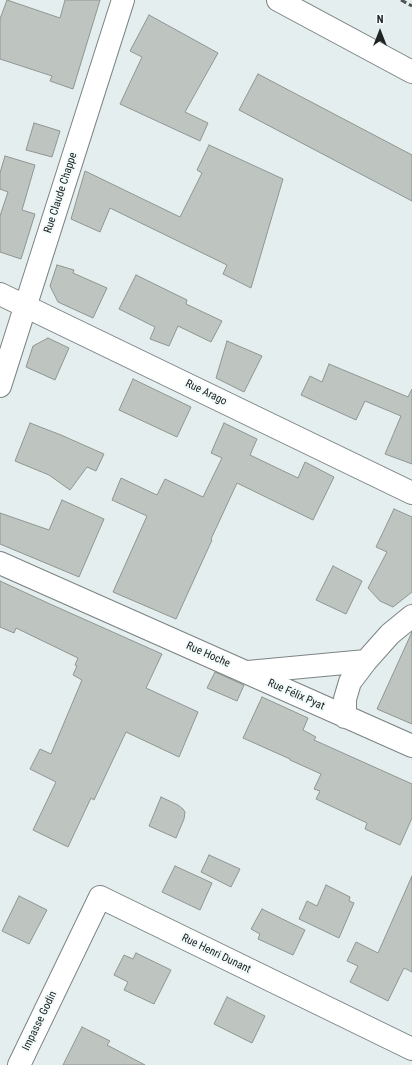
<!DOCTYPE html>
<meta charset="utf-8">
<style>
body{margin:0}
#map{position:relative;width:412px;height:1065px;overflow:hidden;background:#e5eeee;font-family:"Roboto Condensed",sans-serif}
canvas{display:block}
.north{position:absolute;left:360px;top:12px;width:40px;height:40px;-webkit-text-stroke:3px #f2fbfb;paint-order:stroke;rotate:0deg;font-size:11px;font-weight:700;line-height:16px;text-align:center;color:#212424}
.north::after{content:'';display:block;margin:auto;width:14px;height:18px;background:#212424;clip-path:polygon(50% 0,100% 100%,50% 72%,0 100%)}
</style>
<div id="map">
<canvas width="412" height="1065"></canvas>
<div class="north">N</div>
</div>
<script>
const ctx = document.querySelector('canvas').getContext('2d');
ctx.lineJoin = 'round';
function paint(path, color) { ctx.fillStyle = color; ctx.fill(path, 'evenodd'); }
const toPath = rows => new Path2D(rows.map(r => 'M' + r).join(''));
function trace(path, color, width, dash) { ctx.strokeStyle = color; ctx.lineWidth = width; ctx.lineCap = dash ? 'butt' : 'round'; ctx.setLineDash(dash || []); ctx.stroke(path); }
function write(font, color, halo, rows, align = 'center') {
  ctx.font = font + ' "Roboto Condensed",sans-serif'; ctx.lineWidth = 4; ctx.setLineDash([]); ctx.textBaseline = 'middle'; ctx.strokeStyle = halo; ctx.fillStyle = color; for (const [text, x, y, turn = 0] of rows) {
    ctx.save(); ctx.translate(x, y); ctx.rotate((+turn || 0) * Math.PI / 180); ctx.textAlign = isNaN(turn) ? turn : align; if (halo) ctx.strokeText(text, 0, 0); ctx.fillText(text, 0, 0); ctx.restore();
  }
}
const building = toPath([
 [7,0,60,18,65,0,100,0,73,89,50,81,52,76,0,59,0,19,7,0],
 [149,15,218,53,185,112,208,123,200,141,120,104,142,57,130,51,149,15],
 [258,74,412,155,412,201,239,110,258,74],
 [34,123,60,131,52,157,26,150,34,123],
 [209,145,283,179,251,288,223,274,227,265,110,208,100,232,71,219,85,171,180,217,202,173,197,170,209,145],
 [5,156,35,165,22,210,35,214,21,259,0,252,0,216,8,192,0,189,0,173,5,156],
 [57,265,74,270,73,273,107,288,93,318,58,302,50,286,57,265],
 [136,275,187,300,186,304,222,321,211,342,178,326,169,346,150,339,155,327,119,309,136,275],
 [48,338,69,348,55,380,26,367,33,346,48,338],
 [227,341,262,356,244,392,216,378,227,341],
 [329,364,408,397,412,389,412,464,385,454,401,416,365,401,356,420,301,395,310,376,322,382,329,364],
 [133,379,191,407,177,437,119,410,133,379],
 [30,423,61,435,104,454,96,471,87,467,70,490,49,475,15,461,30,423],
 [224,423,257,439,250,455,298,478,305,462,334,477,313,520,237,483,211,539,212,540,176,619,113,592,147,516,112,500,121,478,157,495,165,479,203,497,222,458,211,453,224,423],
 [62,500,104,519,79,577,0,544,0,513,49,530,62,500],
 [394,509,412,517,412,592,393,607,380,601,368,588,387,552,376,547,394,509],
 [333,566,362,581,346,614,316,600,333,566],
 [0,581,50,604,162,654,146,688,198,712,179,757,126,732,94,800,91,798,68,847,33,830,56,782,30,769,40,749,51,754,82,680,73,675,77,666,75,665,78,658,16,628,14,633,0,627,0,581],
 [412,632,412,724,377,709,412,632],
 [215,672,244,685,237,701,207,688,215,672],
 [262,697,308,718,303,730,316,737,314,740,412,784,412,818,400,845,365,829,367,823,316,799,320,791,314,789,321,774,290,760,290,759,243,738,262,697],
 [161,797,178,805,183,809,185,812,184,819,176,838,149,826,161,797],
 [209,855,240,869,231,887,201,872,209,855],
 [175,866,212,883,200,910,162,892,175,866],
 [412,876,412,972,404,968,388,1001,350,982,358,966,347,961,356,942,378,953,412,876],
 [326,885,350,897,349,901,354,903,339,938,299,919,307,901,317,906,326,885],
 [19,896,47,910,29,944,2,931,19,896],
 [262,909,305,930,293,955,258,939,260,934,251,929,262,909],
 [136,953,171,970,154,1004,124,990,128,982,114,975,124,955,133,959,136,953],
 [227,997,265,1016,252,1043,214,1024,227,997],
 [82,1027,110,1041,107,1045,145,1065,63,1065,82,1027]
]);
paint(building, '#bec5c1');
trace(building, '#8f9692', 1);
const street = toPath([
 [278,0,412,72],
 [0,294,412,493],
 [0,386,123,0],
 [0,563,412,746],
 [248,672,366,661],
 [345,717,345,699,350,682,366,661,390,634,412,616],
 [19,1065,100,897,412,1049]
]);
trace(street, '#7c8484', 24);
trace(street, '#fff', 22);
trace(toPath([
 [401,0,412,6]
]), '#505454', 3, [6, 3]);
write('11px', '#212424', '#f2fbfb', [
 ["Rue Claude Chappe",61,193,-72],
 ["Rue Arago",206,393,26],
 ["Rue Hoche",208,655,24],
 ["Rue Félix Pyat",296,695,24],
 ["Rue Henri Dunant",216,954,26],
 ["Impasse Godin",40,1021,-64]
]);
</script>
